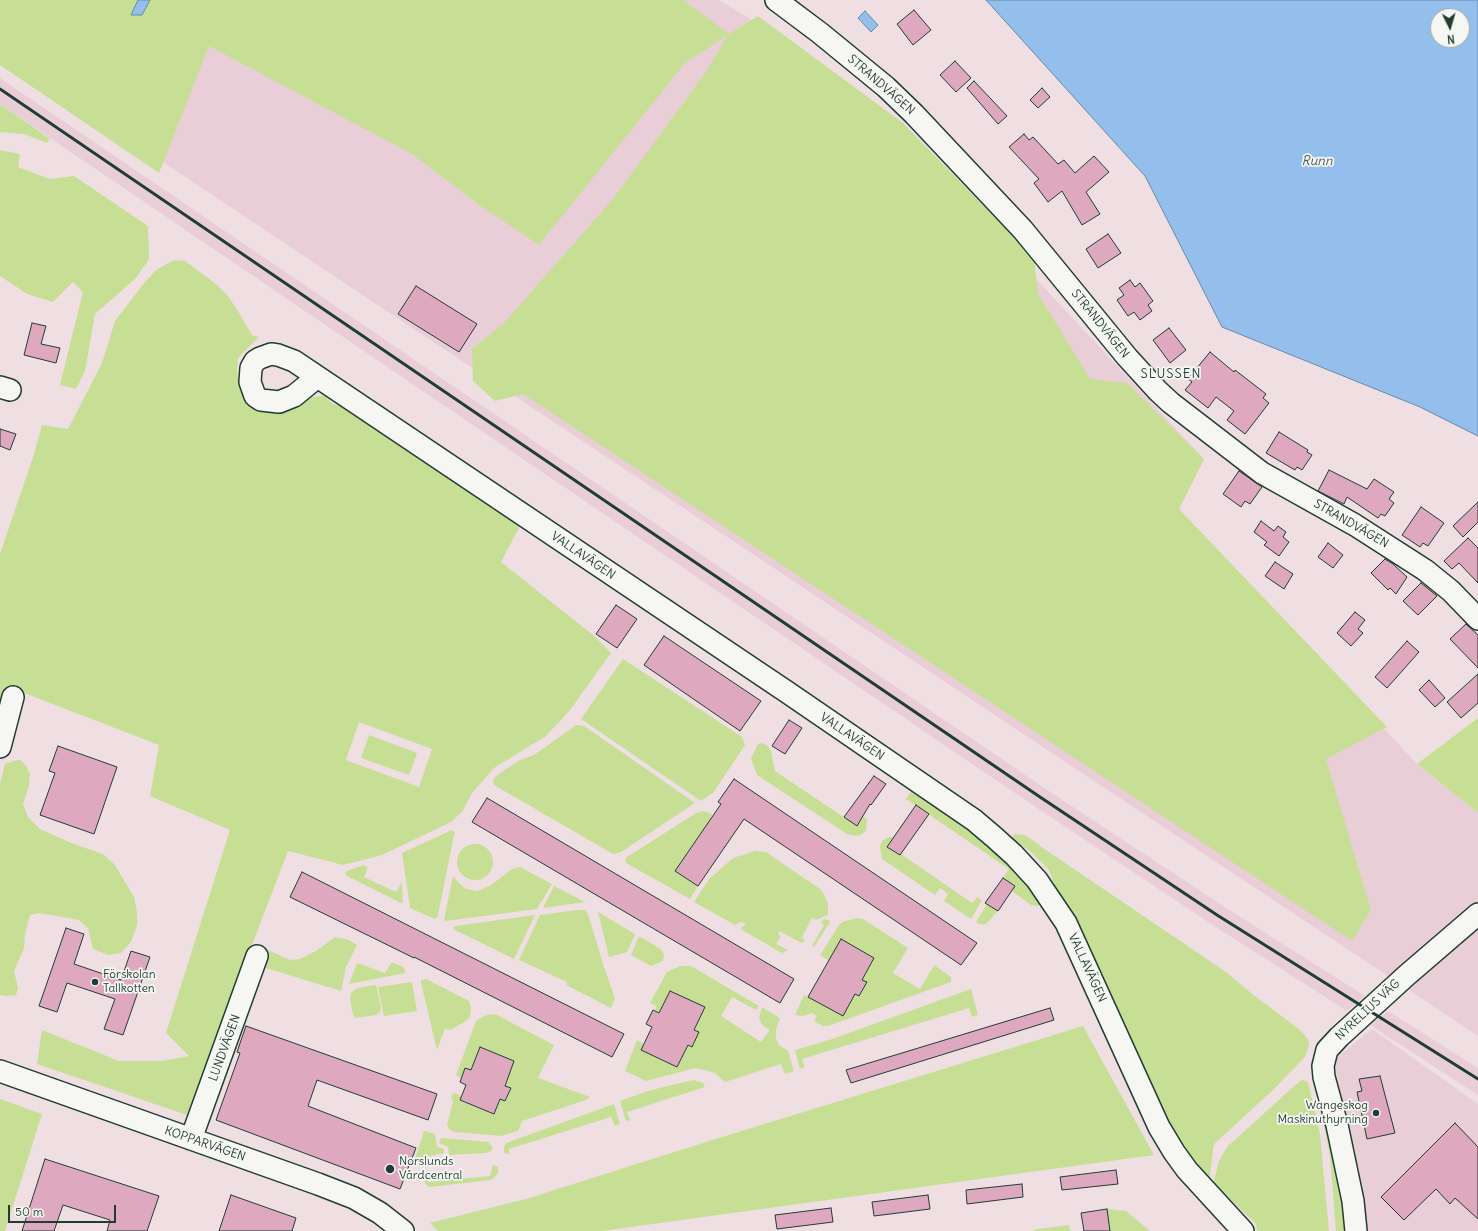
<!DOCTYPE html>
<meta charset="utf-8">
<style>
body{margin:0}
#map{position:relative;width:1478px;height:1231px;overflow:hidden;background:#efdfe2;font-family:Delius,sans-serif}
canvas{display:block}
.north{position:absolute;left:1430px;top:8px;width:40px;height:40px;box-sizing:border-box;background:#f6f6f2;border:1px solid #a0aca6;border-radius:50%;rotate:175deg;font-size:11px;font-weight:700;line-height:16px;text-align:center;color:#1f3d34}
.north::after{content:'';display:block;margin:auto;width:14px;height:18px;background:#1f3d34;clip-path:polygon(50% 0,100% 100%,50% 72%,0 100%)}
.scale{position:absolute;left:8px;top:1205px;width:108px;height:18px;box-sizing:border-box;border:2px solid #1f3d34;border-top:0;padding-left:5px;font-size:12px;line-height:14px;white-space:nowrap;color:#1f3d34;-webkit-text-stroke:3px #f6f6f2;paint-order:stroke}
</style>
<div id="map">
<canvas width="1478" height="1231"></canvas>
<div class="north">N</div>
<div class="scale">50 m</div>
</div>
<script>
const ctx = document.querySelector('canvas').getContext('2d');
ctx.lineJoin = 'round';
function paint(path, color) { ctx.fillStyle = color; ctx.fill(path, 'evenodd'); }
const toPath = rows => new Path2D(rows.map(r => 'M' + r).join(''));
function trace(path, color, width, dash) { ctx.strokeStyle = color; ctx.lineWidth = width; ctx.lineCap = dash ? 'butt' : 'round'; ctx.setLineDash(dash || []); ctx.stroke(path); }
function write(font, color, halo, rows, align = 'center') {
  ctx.font = font + ' Delius,sans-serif'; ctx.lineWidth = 3.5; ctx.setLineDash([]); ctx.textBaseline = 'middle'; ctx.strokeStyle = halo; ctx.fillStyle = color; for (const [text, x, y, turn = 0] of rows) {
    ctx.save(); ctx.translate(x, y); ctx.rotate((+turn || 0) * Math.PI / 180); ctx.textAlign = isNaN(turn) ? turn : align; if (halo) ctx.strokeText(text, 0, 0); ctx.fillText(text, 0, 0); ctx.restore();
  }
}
paint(toPath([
 [234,0,719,0,750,19,898,131,1204,459,1179,509,1417,764,1478,813,1478,1036,140,147],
 [0,78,1046,789,1223,906,1365,996,1347,1011,1211,924,1034,806,0,104],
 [1388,1011,1478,1068,1478,1095,1370,1025],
 [1372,1029,1478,1104,1478,1231,1366,1231,1334,1060]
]), '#eaced7');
paint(toPath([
 [0,0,138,0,131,15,142,15,150,0,683,0,729,34,758,16,903,123,1034,258,1038,294,1090,379,1127,383,1204,459,1179,509,1387,727,1326,759,1371,910,1352,941,523,394,495,401,473,381,472,349,504,323,613,199,708,69,728,35,685,63,539,245,478,204,412,154,209,46,159,173,0,65],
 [0,104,50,139,47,143,24,134,0,132],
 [0,150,20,154,18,167,50,179,74,176,148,226,149,259,135,279,95,314,85,371,76,389,60,385,83,292,73,282,53,302,27,294,0,276],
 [174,260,185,261,216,284,228,296,236,308,252,335,259,337,238,358,237,373,242,390,257,408,273,412,284,411,298,406,311,397,324,396,333,404,355,409,522,522,501,562,593,635,611,653,570,710,546,736,494,768,472,793,462,812,451,822,382,855,343,865,288,851,187,1115,37,1064,42,1030,119,1061,162,1061,189,1056,166,1033,230,830,150,796,159,745,19,691,0,717,0,554,34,454,42,425,68,429,102,363,115,321,144,283,156,270],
 [359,722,432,749,419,787,346,760],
 [623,659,742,737,745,745,713,793,701,801,581,719],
 [1478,718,1478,813,1417,764],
 [576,725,584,726,695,803,621,852,613,854,494,785,493,782,494,778,506,769,520,760,534,755],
 [369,735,417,753,409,775,361,758],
 [762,743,768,746,771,751,775,771,857,826,863,816,867,819,866,830,861,835,855,836,847,834,757,775,751,758,758,744],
 [21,760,26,766,30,774,29,786,23,804,28,817,40,829,71,843,103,854,115,865,134,897,137,912,137,925,131,942,121,953,108,955,93,949,88,928,79,920,39,913,30,915,25,934,24,948,14,971,18,988,16,995,5,996,0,995,0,784,5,764,13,761],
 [913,789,956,817,998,853,1029,885,1040,904,1040,905,1037,906,1031,905,1012,891,1014,886,1003,878,1009,869,906,799],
 [702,811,707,812,712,814,711,819,675,871,698,886,690,899,626,863,625,860,627,857,696,813],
 [452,830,455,833,454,835,438,915,437,918,434,919,410,908,402,853],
 [1015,834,1025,835,1031,839,1043,848,1226,972,1251,993,1299,1029,1308,1039,1309,1045,1305,1057,1272,1091,1214,1144,1209,1181,1188,1156,1165,1117,1055,886,1049,870,1031,852,1014,839,1013,837],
 [889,837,894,837,888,847,900,855,901,854,972,903,977,897,982,900,971,919,944,901,948,894,940,888,935,895,882,859,880,846,882,841],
 '457 862a18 18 0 1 1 36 0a18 18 0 1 1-36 0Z',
 [755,851,766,852,820,889,824,894,828,904,828,915,816,920,812,918,802,937,805,940,804,942,802,943,779,931,778,934,781,936,776,944,788,950,782,953,742,930,741,928,746,924,741,922,735,925,694,902,709,879,733,858],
 [363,865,368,867,364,877,396,892,402,882,403,902,401,903,347,876,345,874,347,871],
 [520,867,552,884,537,909,446,921,444,920,453,876,461,885,466,889,477,891,490,886,508,872,514,868],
 [554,886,585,902,543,908],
 [987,904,998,911,986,924,979,924,976,922],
 [577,910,585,910,588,914,604,967,615,998,611,1008,566,985,567,982,519,960,540,915],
 [598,912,635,934,627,952,609,957],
 [535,915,514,959,455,930,453,928,455,926],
 [857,918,863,919,908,948,893,973,920,989,934,965,951,977,951,982,828,1026,823,1026,814,1021,817,1016,812,1013,803,1016,795,1015,804,995,843,1016,855,994,860,996,867,982,862,980,874,958,841,939,829,961,820,955,839,925,842,922],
 [824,919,829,920,830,922,814,947,812,943,813,944,824,925,821,923],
 [335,937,347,939,357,945,346,967,341,991,266,968,259,960,265,950,268,950,290,960,300,959,316,951],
 [641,937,662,950,664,955,663,961,651,966,631,955,638,938],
 [392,962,403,967,405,970,405,973,349,984,357,963,385,973],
 [680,966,691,966,759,1006,756,1010,732,997,721,1016,761,1042,770,1030,762,1025,759,1018,762,1007,780,1018,776,1030,776,1039,779,1045,788,1051,794,1071,785,1074,781,1064,725,1082,716,1074,709,1071,695,1068,646,1081,625,1071,637,1040,644,1044,642,1050,677,1067,688,1045,692,1046,699,1032,694,1030,704,1007,670,991,659,1013,655,1011,656,1006,650,1003,667,972],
 [426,979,469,1001,471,1007,470,1017,466,1021,450,1030,445,1029,437,1050,421,983,421,980],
 [412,982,417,1011,384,1016,378,987],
 [376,985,381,1007,380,1012,376,1015,355,1018,352,1011,350,998,351,993,357,988],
 [971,989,978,1015,972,1017,969,1008,802,1059,805,1067,800,1069,795,1050,832,1039],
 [490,1014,497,1015,554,1045,538,1078,590,1097,586,1100,522,1121,518,1131,501,1136,455,1132,450,1130,447,1125,453,1102,451,1096,453,1094,455,1093,461,1096,460,1101,494,1114,500,1099,506,1101,511,1088,505,1086,514,1061,480,1047,471,1070,465,1068,461,1078,456,1075,476,1021,482,1017],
 [1083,1026,1154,1155,602,1231,438,1231,430,1223,526,1199,706,1142],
 [694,1080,703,1083,705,1087,627,1112,630,1120,626,1121,620,1101,651,1090],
 [1303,1080,1308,1082,1320,1134,1329,1231,1257,1231,1256,1224,1224,1193,1220,1191,1213,1184,1219,1161,1227,1147,1293,1087,1300,1081],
 [1315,1081,1317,1082,1344,1204,1347,1231,1336,1231,1330,1156],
 [0,1099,42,1114,5,1231,0,1231],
 [614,1104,620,1124,615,1126,611,1117,509,1149,509,1154,504,1153,504,1147,506,1143],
 [424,1131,435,1134,437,1147,444,1149,444,1153,415,1159],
 [441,1138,489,1142,493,1148,491,1151,485,1153,449,1155,448,1147,439,1143],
 [493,1165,498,1167,498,1173,494,1178,490,1180,430,1187,427,1186,425,1183,427,1174,432,1171,429,1182,490,1176],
 [1107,1209,1126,1211,1150,1231,1110,1231],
 [1069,1225,1070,1231,1032,1231,1038,1229]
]), '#c6df95');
const water = toPath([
 [138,0,150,0,142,15,131,15,138,0],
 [986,0,1478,0,1478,436,1420,407,1222,327,1145,176,986,0],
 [1438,16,1462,16,1462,40,1438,40,1438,16],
 [865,11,878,25,871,32,858,18,865,11]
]);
paint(water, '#94bfed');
trace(water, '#658ba3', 1);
const building = toPath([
 [914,10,931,30,913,45,897,24,914,10],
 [955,61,971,78,956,92,940,75,955,61],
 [974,81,1007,116,998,124,967,88,974,81],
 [1042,88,1050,97,1038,108,1030,100,1042,88],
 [1024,134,1029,140,1033,137,1058,164,1064,160,1075,173,1094,156,1109,172,1086,192,1100,214,1082,225,1062,191,1048,202,1034,183,1039,179,1009,147,1024,134],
 [1108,234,1121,253,1098,268,1086,249,1108,234],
 [1130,280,1135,287,1140,283,1153,301,1148,305,1152,311,1140,320,1134,312,1128,316,1117,300,1124,295,1119,288,1130,280],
 [416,286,477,324,459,352,398,314,416,286],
 [32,323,46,326,41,344,60,348,56,363,24,355,32,323],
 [1169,328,1186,350,1170,363,1153,340,1169,328],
 [1210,352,1234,372,1235,370,1266,394,1263,398,1269,403,1245,434,1227,420,1234,411,1216,397,1208,408,1185,390,1192,382,1188,379,1210,352],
 [0,429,16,434,10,450,0,446,0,429],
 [1279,432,1308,450,1307,452,1312,455,1302,470,1297,467,1295,470,1266,453,1279,432],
 [1329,470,1367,489,1374,479,1394,492,1389,499,1394,503,1385,516,1381,514,1378,518,1347,497,1344,504,1318,491,1329,470],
 [1239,471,1262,487,1250,504,1245,501,1241,507,1223,494,1239,471],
 [1478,502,1478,522,1463,537,1453,526,1478,502],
 [1421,507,1444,523,1428,546,1423,543,1420,547,1402,535,1421,507],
 [1261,521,1274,531,1278,526,1286,532,1283,537,1289,542,1279,556,1264,545,1267,542,1254,532,1261,521],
 [1468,538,1478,548,1478,583,1459,563,1452,569,1444,561,1468,538],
 [1328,543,1343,555,1333,568,1318,557,1328,543],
 [1385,559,1393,564,1407,577,1396,594,1390,588,1388,590,1371,573,1385,559],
 [1275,562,1293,574,1284,589,1265,576,1275,562],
 [1421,583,1437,596,1418,615,1403,601,1421,583],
 [616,605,637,619,617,648,596,634,616,605],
 [1355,612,1365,620,1358,629,1363,633,1351,646,1337,633,1355,612],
 [1466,624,1478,635,1478,668,1450,639,1466,624],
 [664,636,761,701,740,731,644,665,664,636],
 [1407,641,1419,652,1387,688,1375,677,1407,641],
 [1478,674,1478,703,1461,718,1447,702,1478,674],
 [1429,680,1445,698,1435,707,1419,690,1429,680],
 [789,720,802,728,785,754,772,746,789,720],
 [58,746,117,767,94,834,40,815,55,773,49,771,58,746],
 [874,776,886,784,871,805,870,804,857,826,844,817,874,776],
 [734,779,977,943,961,965,744,819,698,886,675,871,721,804,718,802,734,779],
 [487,798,794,979,780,1003,472,822,487,798],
 [916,805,929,814,900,855,887,847,916,805],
 [302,872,624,1034,612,1057,414,957,414,958,290,897,302,872],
 [1003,878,1015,886,998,911,985,903,1003,878],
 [66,928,84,934,74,964,121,980,131,951,150,957,123,1035,104,1029,115,999,67,983,57,1012,39,1006,66,928],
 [841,939,874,958,862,980,867,982,859,996,855,994,843,1016,808,997,841,939],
 [670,991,705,1007,694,1030,699,1032,692,1047,688,1045,677,1067,641,1050,652,1027,646,1024,653,1010,659,1013,670,991],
 [1050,1008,1054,1020,851,1083,846,1070,1050,1008],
 [246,1026,437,1094,428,1120,317,1080,308,1106,416,1148,400,1189,216,1120,240,1053,237,1052,246,1026],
 [480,1047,514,1061,505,1086,511,1088,505,1101,500,1099,494,1114,460,1100,466,1085,460,1082,465,1068,471,1070,480,1047],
 [1380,1076,1395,1133,1367,1139,1357,1092,1362,1091,1359,1079,1380,1076],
 [1455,1123,1478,1147,1478,1219,1455,1198,1450,1204,1436,1189,1404,1220,1381,1197,1455,1123],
 [45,1159,159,1196,147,1231,107,1231,110,1220,63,1205,54,1231,22,1231,45,1159],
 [1116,1170,1118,1184,1062,1190,1060,1177,1116,1170],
 [1022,1184,1023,1197,967,1204,966,1190,1022,1184],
 [231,1195,296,1218,292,1231,219,1231,231,1195],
 [928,1195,930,1209,874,1216,872,1202,928,1195],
 [831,1208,833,1222,777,1229,775,1215,831,1208],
 [1107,1209,1110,1231,1084,1231,1081,1213,1107,1209]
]);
paint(building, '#dea8be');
trace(building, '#1f3d34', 1);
const minor = toPath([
 [776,0,820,33,886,87,914,114,1023,230,1127,357,1158,391,1171,403,1262,473,1355,525,1425,570,1451,591,1478,619],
 [316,378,294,396,279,402,261,400,255,396,250,382,251,368,255,361,260,358,271,354,278,355,294,361,787,692,974,820,994,837,1014,855,1037,880,1066,923,1159,1127,1174,1152,1187,1170,1243,1231],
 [0,387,10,390],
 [0,747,13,697],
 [0,1071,318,1184,354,1198,380,1213,403,1231],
 [191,1139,257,956],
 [1356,1231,1353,1201,1337,1125,1324,1077,1323,1066,1327,1050,1339,1037,1407,975,1478,914]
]);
trace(minor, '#1f3d34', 24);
trace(minor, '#f6f6f2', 21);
trace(toPath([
 [0,89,1040,797,1217,915,1478,1079]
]), '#1f3d34', 3);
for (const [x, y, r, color] of [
 [95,982,4,"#1f3d34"],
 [1376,1113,4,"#1f3d34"],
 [390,1169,5,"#1f3d34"]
]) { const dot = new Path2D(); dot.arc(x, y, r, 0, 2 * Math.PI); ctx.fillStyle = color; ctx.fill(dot); trace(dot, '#f6f6f2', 1.5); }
write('12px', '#1f3d34', '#f6f6f2', [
 ["STRANDVÄGEN",881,85,41],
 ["STRANDVÄGEN",1100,324,51],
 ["STRANDVÄGEN",1351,524,30],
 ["VALLAVÄGEN",583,556,34],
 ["VALLAVÄGEN",852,737,34],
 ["VALLAVÄGEN",1087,968,65],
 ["NYRELIUS VÄG",1368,1010,-43],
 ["LUNDVÄGEN",225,1048,-70],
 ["KOPPARVÄGEN",205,1144,19]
]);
write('12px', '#1f3d34', '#f6f6f2', [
 ["Förskolan",103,975],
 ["Tallkotten",103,989],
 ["Wangeskog",1368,1106,"right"],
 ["Maskinuthyrning",1368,1120,"right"],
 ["Norslunds",399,1162],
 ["Vårdcentral",399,1176]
], 'left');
write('italic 13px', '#3c5e62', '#f6f6f2', [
 ["Runn",1317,161]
]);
ctx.letterSpacing = '1px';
write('13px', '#1f3d34', '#f6f6f2', [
 ["SLUSSEN",1171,374]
]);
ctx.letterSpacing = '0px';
</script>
